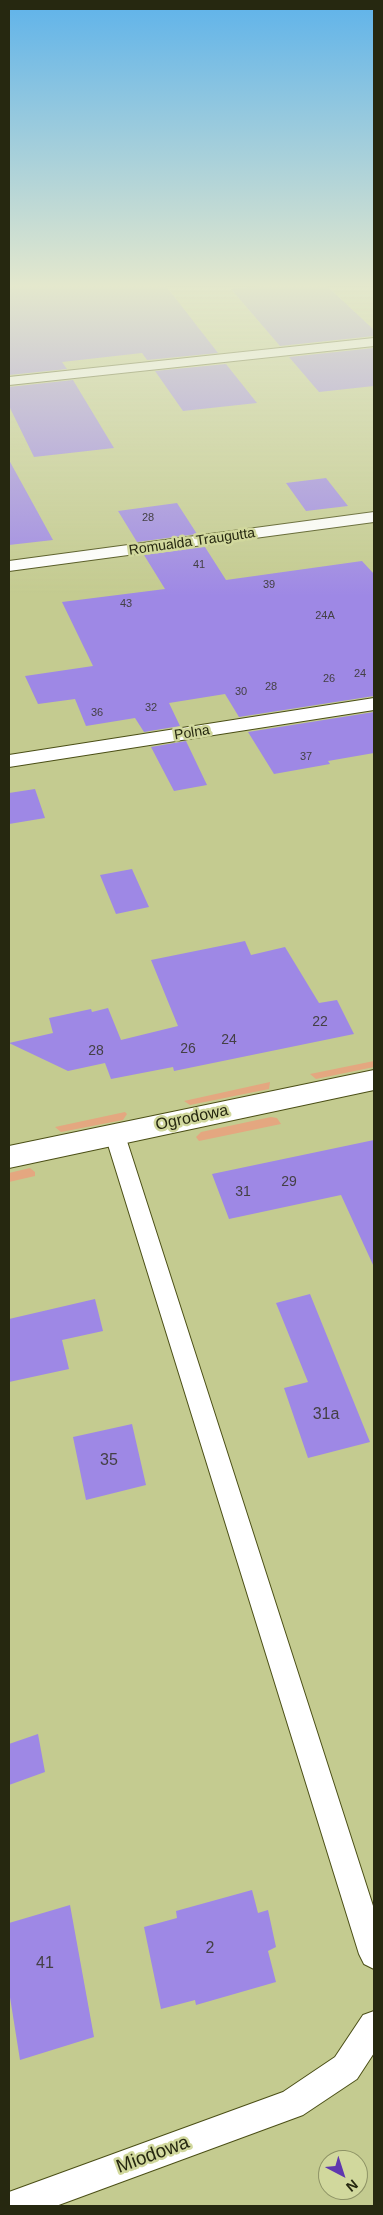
<!DOCTYPE html>
<style>
body{margin:0}
#map{position:relative;width:383px;height:2215px;overflow:hidden;background:#c4cb90;font-family:Helvetica,sans-serif}
canvas{display:block}
.frame{position:absolute;inset:0;border:10px solid #262810;pointer-events:none}
.north{position:absolute;left:318px;top:2150px;width:50px;height:50px;box-sizing:border-box;background:#d1d89d;border:1px solid #8d9265;border-radius:50%;rotate:140deg;font-size:14px;font-weight:700;line-height:20px;text-align:center;color:#262810}
.north::after{content:'';display:block;margin:auto;width:18px;height:22px;background:#5f37af;clip-path:polygon(50% 0,100% 100%,50% 72%,0 100%)}
</style>
<div id="map">
<canvas width="383" height="2215"></canvas>
<div class="frame"></div>
<div class="north">N</div>
</div>
<script>
const ctx = document.querySelector('canvas').getContext('2d');
ctx.lineJoin = 'round';
function paint(path, color) { ctx.fillStyle = color; ctx.fill(path, 'evenodd'); }
const toPath = rows => new Path2D(rows.map(r => 'M' + r).join(''));
function trace(path, color, width, dash) { ctx.strokeStyle = color; ctx.lineWidth = width; ctx.lineCap = dash ? 'butt' : 'round'; ctx.setLineDash(dash || []); ctx.stroke(path); }
function write(font, color, halo, rows, align = 'center') {
  ctx.font = font + ' Helvetica,sans-serif'; ctx.lineWidth = 5; ctx.setLineDash([]); ctx.textBaseline = 'middle'; ctx.strokeStyle = halo; ctx.fillStyle = color; for (const [text, x, y, turn = 0] of rows) {
    ctx.save(); ctx.translate(x, y); ctx.rotate((+turn || 0) * Math.PI / 180); ctx.textAlign = isNaN(turn) ? turn : align; if (halo) ctx.strokeText(text, 0, 0); ctx.fillText(text, 0, 0); ctx.restore();
  }
}
paint(toPath([
 [374,1061,374,1067,316,1079,310,1074],
 [270,1082,269,1089,190,1105,184,1101],
 [125,1112,127,1114,123,1120,61,1132,55,1127],
 [271,1117,277,1118,281,1124,199,1141,196,1137,201,1132],
 [30,1168,35,1172,35,1176,9,1182,9,1173]
]), '#e4a780');
paint(toPath([
 [9,286,166,286,218,353,147,360,142,353,62,362,67,369,9,375],
 [261,286,327,286,374,330,374,336,280,346,231,289],
 [374,348,374,386,319,392,289,357],
 [226,364,257,403,183,411,155,371],
 [73,380,114,448,34,457,9,406,9,387],
 [9,460,53,540,9,545],
 [326,478,348,506,306,511,286,483],
 [177,503,197,534,137,542,118,511],
 [205,547,226,580,362,561,374,574,374,696,239,717,225,694,169,703,180,726,144,732,135,718,86,726,75,699,38,704,25,676,93,666,62,602,165,589,144,555],
 [374,712,374,753,328,761,330,764,274,774,248,732],
 [186,741,207,785,174,791,151,747],
 [35,789,45,818,9,824,9,793],
 [132,869,149,907,116,914,100,875],
 [245,941,251,955,285,947,319,1003,337,1000,354,1034,174,1071,173,1067,111,1079,105,1063,68,1071,9,1043,53,1033,49,1018,91,1009,92,1012,108,1008,121,1040,178,1026,151,960],
 [374,1140,374,1267,341,1195,229,1219,212,1174],
 [310,1294,370,1442,308,1458,284,1388,308,1382,276,1303],
 [95,1299,103,1331,62,1340,69,1369,9,1382,9,1319],
 [132,1424,146,1485,86,1500,73,1437],
 [38,1734,45,1772,9,1785,9,1744],
 [252,1890,258,1913,268,1910,276,1947,268,1951,276,1982,196,2005,195,2000,161,2009,144,1927,177,1918,176,1911],
 [70,1905,94,2037,20,2060,9,1991,9,1923]
]), '#9e88e5');
const service = toPath([
 [115,1128,122,1130,125,1135,374,1909,374,1969,364,1964,359,1954,105,1135,108,1130,115,1128],
 [374,2011,374,2053,357,2079,303,2115,56,2206,9,2206,9,2192,283,2092,335,2057,363,2015,374,2011]
]);
const minor = toPath([
 [374,338,374,346,9,385,9,377,374,338],
 [374,512,374,522,9,571,9,561,374,512],
 [374,698,374,710,9,767,9,755,374,698]
]);
const tertiary = toPath([
 [374,1070,374,1090,9,1168,9,1146,374,1070]
]);
trace(service, '#4b4f16', 2);
trace(minor, '#4b4f16', 2);
trace(tertiary, '#4b4f16', 2);
paint(service, '#fff');
paint(minor, '#fff');
paint(tertiary, '#fff');
const sky = ctx.createLinearGradient(0, 0, 0, 596);
sky.addColorStop(0, '#5fb3ea');
sky.addColorStop(0.48, '#e4e8cd');
sky.addColorStop(1, '#e4e8cd00');
ctx.fillStyle = sky;
ctx.fillRect(0, 0, 383, 596);
write('11px', '#444045', null, [
 ["28",148,518],
 ["41",199,565],
 ["39",269,585],
 ["43",126,604],
 ["24A",325,616],
 ["24",360,674],
 ["26",329,679],
 ["28",271,687],
 ["30",241,692],
 ["32",151,708],
 ["36",97,713],
 ["37",306,757]
]);
write('14px', '#262810', '#d1d89d', [
 ["Romualda Traugutta",192,542,-8],
 ["Polna",192,733,-9]
]);
write('14px', '#444045', null, [
 ["22",320,1022],
 ["24",229,1040],
 ["26",188,1049],
 ["28",96,1051],
 ["29",289,1182],
 ["31",243,1192]
]);
write('16px', '#262810', '#d1d89d', [
 ["Ogrodowa",192,1118,-12]
]);
write('16px', '#444045', null, [
 ["31a",326,1415],
 ["35",109,1461],
 ["2",210,1949],
 ["41",45,1964]
]);
write('19px', '#262810', '#d1d89d', [
 ["Miodowa",153,2155,-20]
]);
</script>
